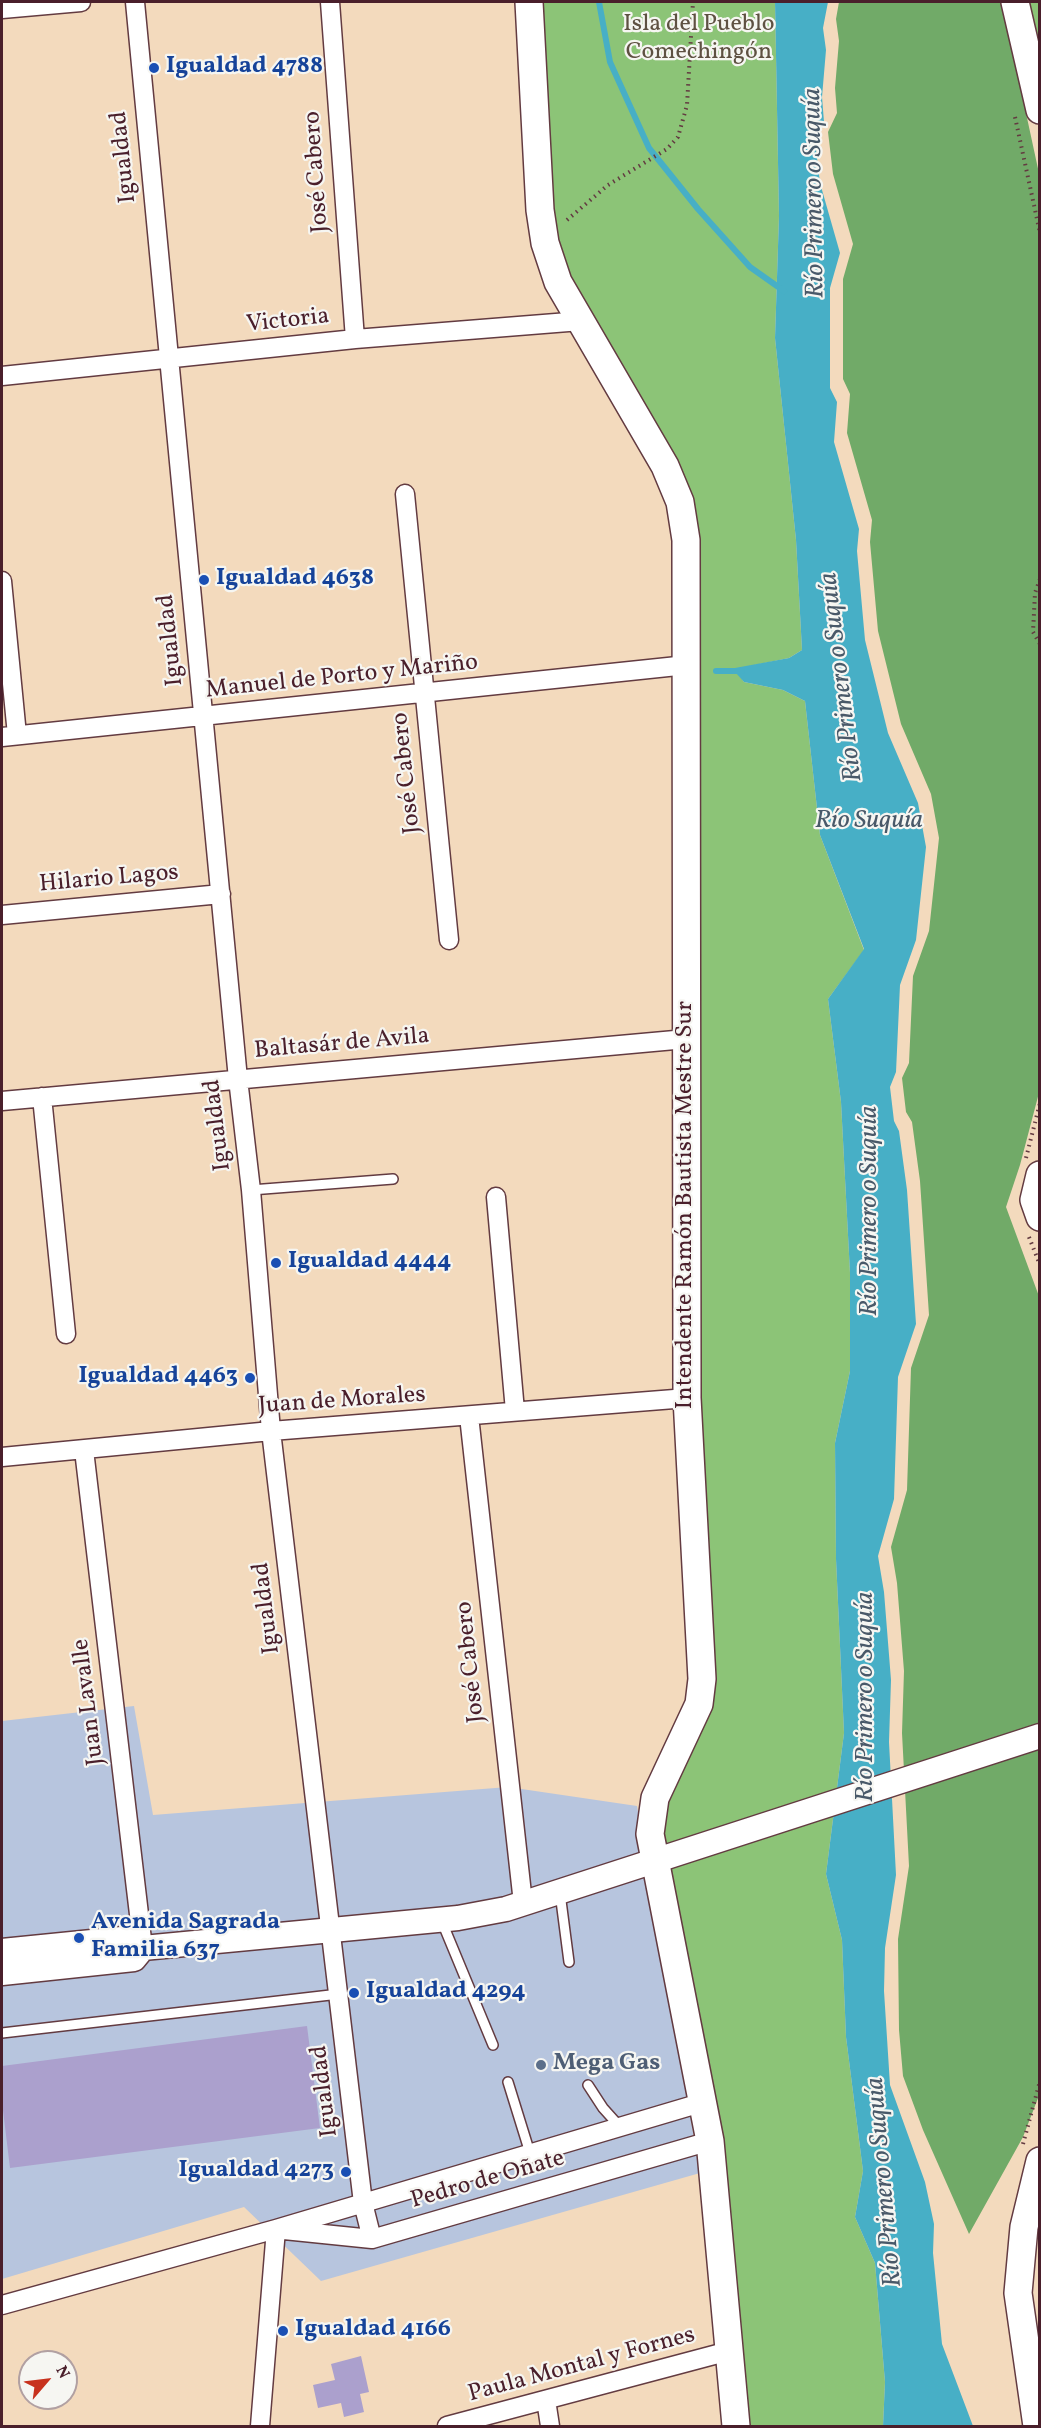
<!DOCTYPE html>
<meta charset="utf-8">
<style>
body{margin:0}
#map{position:relative;width:1041px;height:2428px;overflow:hidden;background:#f3dabd;font-family:Vollkorn,serif}
canvas{display:block}
.frame{position:absolute;inset:0;border:3px solid #4a1f2b;pointer-events:none}
.north{position:absolute;left:18px;top:2350px;width:60px;height:60px;box-sizing:border-box;background:#f6f6f2;border:2px solid #b1a0a2;border-radius:50%;rotate:62deg;font-size:16px;font-weight:700;line-height:24px;text-align:center;color:#4a1f2b}
.north::after{content:'';display:block;margin:auto;width:21px;height:27px;background:#c8321e;clip-path:polygon(50% 0,100% 100%,50% 72%,0 100%)}
</style>
<div id="map">
<canvas width="1041" height="2428"></canvas>
<div class="frame"></div>
<div class="north">N</div>
</div>
<script>
const ctx = document.querySelector('canvas').getContext('2d');
ctx.lineJoin = 'round';
function paint(path, color) { ctx.fillStyle = color; ctx.fill(path, 'evenodd'); }
const toPath = rows => new Path2D(rows.map(r => 'M' + r).join(''));
function trace(path, color, width, dash) { ctx.strokeStyle = color; ctx.lineWidth = width; ctx.lineCap = dash ? 'butt' : 'round'; ctx.setLineDash(dash || []); ctx.stroke(path); }
function write(font, color, halo, rows, align = 'center') {
  ctx.font = font + ' Vollkorn,serif'; ctx.lineWidth = 4.5; ctx.setLineDash([]); ctx.textBaseline = 'middle'; ctx.strokeStyle = halo; ctx.fillStyle = color; for (const [text, x, y, turn = 0] of rows) {
    ctx.save(); ctx.translate(x, y); ctx.rotate((+turn || 0) * Math.PI / 180); ctx.textAlign = isNaN(turn) ? turn : align; if (halo) ctx.strokeText(text, 0, 0); ctx.fillText(text, 0, 0); ctx.restore();
  }
}
paint(toPath([
 [134,1706,153,1815,508,1787,637,1806,700,2173,321,2281,244,2207,2,2279,2,1721]
]), '#b7c5de');
paint(toPath([
 [529,2,775,2,779,216,775,338,796,540,802,650,789,658,735,669,744,682,783,690,805,701,820,835,864,950,828,999,841,1102,850,1273,850,1371,835,1443,836,1559,844,1733,826,1874,842,1940,846,2037,863,2171,855,2217,875,2263,885,2382,883,2426,736,2426,710,2141,650,1834,692,1721,680,502,558,282],
 [1026,2,1039,2,1039,57]
]), '#8cc477');
paint(toPath([
 [839,2,1002,2,1040,178,1040,1089,1020,1165,1006,1207,1040,1299,1040,2093,1023,2137,969,2234,923,2130,903,2076,899,2030,898,1939,909,1866,902,1733,904,1671,897,1583,891,1547,907,1490,911,1368,929,1315,920,1181,912,1122,906,1112,902,1078,909,1063,913,976,929,931,939,838,931,794,901,724,878,631,870,542,872,520,847,433,850,394,843,379,843,279,853,244,833,174,828,132,837,113,835,88,839,41,836,19]
]), '#71aa68');
paint(toPath([
 [775,2,828,2,823,28,826,50,822,97,824,122,815,141,820,183,840,253,830,288,830,388,837,402,834,442,859,529,857,551,865,640,888,733,918,803,926,847,916,940,900,985,896,1072,890,1087,894,1121,899,1131,907,1190,916,1324,898,1377,894,1499,878,1556,884,1592,891,1680,889,1742,896,1875,885,1948,884,1991,890,2085,925,2182,934,2224,933,2253,942,2344,973,2426,883,2426,885,2382,875,2263,855,2217,863,2171,846,2037,842,1940,826,1874,844,1733,836,1559,835,1443,850,1371,850,1273,841,1102,828,999,864,949,820,835,805,701,783,690,744,682,736,673,735,668,789,658,802,650,796,540,775,338,779,216]
]), '#47afc6');
trace(toPath([
 [599,2,610,62,649,148,698,209,750,267,784,291],
 [716,671,742,671]
]), '#47afc6', 6);
paint(toPath([
 [307,2026,320,2128,10,2168,2,2102,2,2066],
 [361,2356,369,2392,360,2394,364,2412,344,2417,341,2403,318,2408,313,2385,335,2380,331,2364]
]), '#aba0cd');
const lane = toPath([
 [251,1190,393,1179],
 [560,1893,569,1962],
 [442,1922,493,2045],
 [2,2033,339,1994],
 [508,2082,530,2153],
 [588,2085,603,2108,621,2128]
]);
const street = toPath([
 [135,2,238,1079,251,1190,271,1431,363,2203,372,2239],
 [330,2,355,339],
 [2,9,81,2],
 [2,376,355,339,581,321],
 [405,494,449,940],
 [2,581,17,735],
 [2,737,687,665],
 [2,915,221,894],
 [42,1097,66,1334],
 [2,1101,686,1039],
 [496,1197,515,1411],
 [469,1416,523,1903],
 [84,1450,143,1948],
 [2,1457,271,1431,687,1398],
 [284,2230,372,2239,710,2141],
 [2,2305,276,2229,704,2102],
 [546,2400,550,2426],
 [260,2426,276,2229],
 [447,2426,729,2351]
]);
const secondary = toPath([
 [2,1951,132,1938,143,1948],
 [2,1973,134,1959,143,1948,458,1918,506,1909,1040,1736]
]);
const primary = toPath([
 [529,2,540,210,545,243,558,282,665,466,680,502,686,540,687,1398,702,1679,699,1704,655,1798,650,1834,710,2141,736,2426],
 [1015,2,1040,110],
 [1040,1175,1034,1200,1040,1217],
 [1037,2426,1018,2293,1024,2227,1040,2161]
]);
trace(lane, '#633b41', 12);
trace(street, '#633b41', 21);
trace(secondary, '#633b41', 27);
trace(primary, '#633b41', 30);
trace(toPath([
 [1015,117,1040,233],
 [567,220,608,185,667,149,678,137,687,105,693,2],
 [1040,579,1035,593,1033,632,1040,644],
 [1026,1158,1040,1103],
 [1029,1237,1040,1265],
 [1040,1641,1040,1679],
 [1023,2144,1040,2081]
]), '#633b41', 4, [1.5, 4.5]);
trace(lane, '#fff', 9);
trace(street, '#fff', 18);
trace(secondary, '#fff', 24);
trace(primary, '#fff', 27);
for (const [x, y, r, color] of [
 [154,68,6,"#1a4fb4"],
 [204,580,6,"#1a4fb4"],
 [276,1263,6,"#1a4fb4"],
 [250,1378,6,"#1a4fb4"],
 [79,1938,6,"#1a4fb4"],
 [354,1993,6,"#1a4fb4"],
 [541,2065,6,"#5c6f8a"],
 [346,2172,6,"#1a4fb4"],
 [283,2331,6,"#1a4fb4"]
]) { const dot = new Path2D(); dot.arc(x, y, r, 0, 2 * Math.PI); ctx.fillStyle = color; ctx.fill(dot); trace(dot, '#f6f6f2', 2); }
write('24px', '#5e5142', '#f6f6f2', [
 ["Isla del Pueblo",699,26],
 ["Comechingón",699,54]
]);
write('bold 24px', '#164399', '#f6f6f2', [
 ["Igualdad 4788",166,68],
 ["Igualdad 4638",216,580],
 ["Igualdad 4444",288,1263],
 ["Igualdad 4463",238,1378,"right"],
 ["Avenida Sagrada",91,1924],
 ["Familia 637",91,1952],
 ["Igualdad 4294",366,1993],
 ["Igualdad 4273",334,2172,"right"],
 ["Igualdad 4166",295,2331]
], 'left');
write('24px', '#4a1f2b', '#f6f6f2', [
 ["Igualdad",125,157,-96],
 ["José Cabero",318,172,-94],
 ["Victoria",288,322,-6],
 ["Igualdad",172,640,-96],
 ["Manuel de Porto y Mariño",342,678,-6],
 ["José Cabero",408,773,-96],
 ["Hilario Lagos",109,880,-5],
 ["Baltasár de Avila",342,1045,-5],
 ["Igualdad",219,1125,-97],
 ["Intendente Ramón Bautista Mestre Sur",687,1205,-90],
 ["Juan de Morales",342,1402,-4],
 ["Igualdad",268,1608,-97],
 ["José Cabero",472,1662,-96],
 ["Juan Lavalle",90,1702,-97],
 ["Igualdad",326,2091,-97],
 ["Pedro de Oñate",488,2181,-16],
 ["Paula Montal y Fornes",582,2366,-15]
]);
write('bold 24px', '#4e5e75', '#f6f6f2', [
 ["Mega Gas",553,2065]
], 'left');
write('italic 26px', '#495969', '#f6f6f2', [
 ["Río Primero o Suquía",816,193,-91],
 ["Río Primero o Suquía",843,677,-97],
 ["Río Suquía",869,822],
 ["Río Primero o Suquía",871,1211,-90],
 ["Río Primero o Suquía",867,1697,-90],
 ["Río Primero o Suquía",886,2182,-95]
]);
</script>
